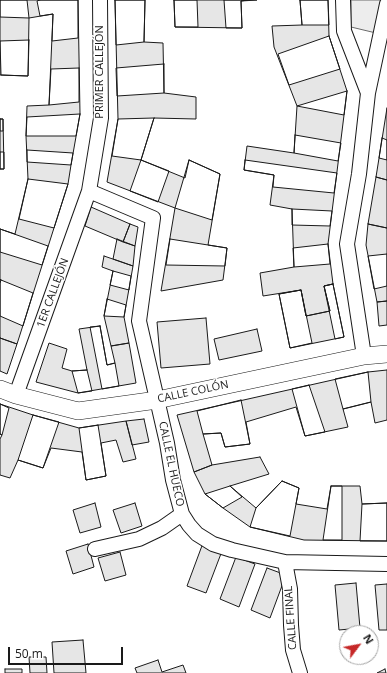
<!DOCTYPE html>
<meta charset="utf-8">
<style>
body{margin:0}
#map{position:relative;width:387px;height:673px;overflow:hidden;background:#fff;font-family:"Open Sans",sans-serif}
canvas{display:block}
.north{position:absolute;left:339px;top:625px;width:40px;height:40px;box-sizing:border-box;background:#fff;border:1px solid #a3a3a3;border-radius:50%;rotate:58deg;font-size:11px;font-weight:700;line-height:16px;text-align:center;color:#1a1a1a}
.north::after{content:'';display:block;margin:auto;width:14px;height:18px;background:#c62828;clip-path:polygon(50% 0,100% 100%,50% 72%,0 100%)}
.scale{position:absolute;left:8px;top:647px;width:115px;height:18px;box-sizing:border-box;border:2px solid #1a1a1a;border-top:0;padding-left:5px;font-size:12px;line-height:14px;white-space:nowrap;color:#1a1a1a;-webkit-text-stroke:3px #fff;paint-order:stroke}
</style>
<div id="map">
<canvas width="387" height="673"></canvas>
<div class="north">N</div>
<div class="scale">50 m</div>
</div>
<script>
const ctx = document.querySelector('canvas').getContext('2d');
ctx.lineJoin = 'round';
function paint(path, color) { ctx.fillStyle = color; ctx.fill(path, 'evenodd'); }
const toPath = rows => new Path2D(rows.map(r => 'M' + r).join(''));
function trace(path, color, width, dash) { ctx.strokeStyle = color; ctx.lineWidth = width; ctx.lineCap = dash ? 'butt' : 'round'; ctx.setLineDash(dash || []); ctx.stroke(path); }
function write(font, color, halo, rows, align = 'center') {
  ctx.font = font + ' "Open Sans",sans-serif'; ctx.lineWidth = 3; ctx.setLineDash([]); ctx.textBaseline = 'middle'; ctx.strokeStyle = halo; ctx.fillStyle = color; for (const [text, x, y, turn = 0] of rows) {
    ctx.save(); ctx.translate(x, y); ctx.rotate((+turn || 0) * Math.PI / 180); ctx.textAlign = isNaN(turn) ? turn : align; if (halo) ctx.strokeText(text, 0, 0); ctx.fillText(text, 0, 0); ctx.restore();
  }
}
const built = toPath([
 [351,0,383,0,376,33,351,27,351,0]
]);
paint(built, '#ededed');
trace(built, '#6a6a6a', 1);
const building = toPath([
 [0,0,78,0,80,114,71,165,68,184,17,344,0,338,0,283,1,280,0,279,0,229,15,234,28,179,26,136,27,106,49,105,53,14,29,18,28,76,0,75,0,0],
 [0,0,27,0,29,18,0,17,0,0],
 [40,0,78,0,78,38,52,41,53,14,40,16,37,1,40,0],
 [115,0,145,0,144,42,116,45,115,0],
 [115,0,145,0,144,42,163,43,164,93,196,97,196,119,154,118,141,160,185,178,189,160,220,174,208,245,227,248,223,280,161,291,175,208,107,182,118,119,115,0],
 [174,0,197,0,198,27,175,27,174,0],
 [174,0,257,0,241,1,242,28,175,27,174,0],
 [224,0,248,0,241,1,242,28,226,28,224,0],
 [300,0,328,0,329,25,302,25,300,0],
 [300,0,328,0,329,36,347,91,328,244,333,284,324,286,330,311,306,316,301,290,263,296,260,273,294,267,292,209,270,205,274,175,244,170,247,146,294,153,297,106,274,47,272,26,302,25,300,0],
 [329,36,340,69,289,85,278,54,329,36],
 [29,40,28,76,1,75,0,41,29,40],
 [164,64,164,93,117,96,116,68,164,64],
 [79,68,79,102,49,105,51,69,79,68],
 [347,91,344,115,297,106,347,91],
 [387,108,387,180,376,177,387,108],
 [80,114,76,136,26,136,27,117,80,114],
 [154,118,141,160,112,156,118,119,154,118],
 [0,119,3,119,3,131,0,131,0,119],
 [0,119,3,119,4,169,0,169,0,119],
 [295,135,341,143,338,161,294,153,295,135],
 [382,138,387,140,387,160,379,158,382,138],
 [27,150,73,153,71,165,27,162,27,150],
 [0,152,4,152,4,169,0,169,0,152],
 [141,160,169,171,158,202,130,191,141,160],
 [189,160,220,174,212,220,175,208,189,160],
 [245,160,337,173,334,193,273,187,274,175,244,170,245,160],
 [376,177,387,180,387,228,368,224,376,177],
 [28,179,68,184,54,228,19,219,28,179],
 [91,207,130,224,123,242,85,226,91,207],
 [292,209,332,211,330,226,292,225,292,209],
 [130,224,138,227,135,246,123,242,130,224],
 [368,224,387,228,387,301,377,302,366,245,368,224],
 [0,229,48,246,42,265,0,252,0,229],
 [117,239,135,246,133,266,113,259,117,239],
 [170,239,227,248,225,266,166,265,170,239],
 [328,244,330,264,294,267,293,248,328,244],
 [387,254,387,286,374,289,368,256,387,254],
 [104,256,133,266,124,317,129,343,111,346,104,316,113,271,102,267,104,256],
 [113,271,131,276,129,290,110,285,113,271],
 [1,280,33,293,23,326,0,316,0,283,1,280],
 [333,284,344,337,290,348,279,294,301,290,306,316,330,311,324,286,333,284],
 [333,284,344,337,335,339,324,286,333,284],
 [301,290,312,343,290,348,279,294,301,290],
 [107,299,126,305,124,317,104,316,107,299],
 [387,301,387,325,379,326,377,302,387,301],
 [206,318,210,364,161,368,157,322,206,318],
 [100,326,107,365,115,363,111,346,129,343,136,383,78,393,36,382,49,343,67,349,62,368,72,371,87,370,79,329,100,326],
 [100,326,107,365,115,363,119,386,102,389,90,327,100,326],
 [257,329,262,351,219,360,214,339,257,329],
 [0,338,17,344,7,374,0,371,0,338],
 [87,370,92,391,78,393,72,371,87,370],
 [387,370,387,420,375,423,371,402,343,409,348,427,305,436,296,407,246,422,250,444,225,447,221,433,203,434,212,465,194,472,177,415,368,372,387,370],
 [368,372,371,402,343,409,335,379,368,372],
 [309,385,325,432,305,436,292,389,309,385],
 [241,400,250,444,225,447,221,433,203,434,197,411,241,400],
 [0,404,33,415,79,428,126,421,136,459,123,462,116,440,101,443,106,476,86,480,82,452,51,448,43,468,18,460,10,478,0,475,0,439,2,435,0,434,0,404],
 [0,404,9,408,2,435,0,434,0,404],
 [33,415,59,422,43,468,18,460,33,415],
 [144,419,149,442,132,445,126,421,144,419],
 [98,425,106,476,86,480,79,428,98,425],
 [260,457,269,474,230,486,256,508,282,481,299,488,296,504,327,509,331,486,360,486,362,504,387,503,387,541,304,540,250,527,223,508,205,494,194,472,212,465,260,457],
 [282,481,299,488,290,536,250,527,256,508,282,481],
 [230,486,242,497,223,508,205,494,230,486],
 [331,486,342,486,342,540,323,540,331,486],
 [95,503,101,527,80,533,73,510,95,503],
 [135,503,142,526,121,533,113,510,135,503],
 [387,503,387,541,360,541,362,504,387,503],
 [203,543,222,551,206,593,187,586,203,543],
 [88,544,94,567,73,574,66,551,88,544],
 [120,552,126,575,105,581,98,558,120,552],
 [236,557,255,564,239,607,220,599,236,557],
 [267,568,286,575,270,618,251,610,267,568],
 [356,583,360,628,339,630,335,585,356,583],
 [387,584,387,630,379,630,375,585,387,584],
 [83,640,86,673,54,673,52,642,83,640],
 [29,657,46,657,47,673,30,673,29,657],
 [158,660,162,672,183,665,186,673,137,673,135,668,158,660],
 [5,669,22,669,22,673,5,673,5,669],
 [385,669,386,673,377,673,385,669]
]);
paint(building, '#e6e6e6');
trace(building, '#1a1a1a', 1);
const minor = toPath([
 [343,0,344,31,368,93],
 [89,191,153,218,139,321,167,443,173,480,182,514,189,525,197,534,213,544,232,550,285,562,387,564],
 [364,356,347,244,359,174,368,93,387,4],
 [16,395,89,191,101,118,100,0],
 [95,549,139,539,162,528,182,514],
 [285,562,290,589,291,625,293,650,300,673]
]);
const tertiary = toPath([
 [0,389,16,395,78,411,157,400,364,356,387,354]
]);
trace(minor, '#1a1a1a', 16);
trace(tertiary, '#1a1a1a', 18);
trace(minor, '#fff', 14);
trace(tertiary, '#fff', 17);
write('11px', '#1a1a1a', '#fff', [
 ["PRIMER CALLEJÓN",100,72,-90],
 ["1ER CALLEJÓN",53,293,-70],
 ["CALLE COLÓN",193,392,-12],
 ["CALLE EL HUECO",171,464,78],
 ["CALLE FINAL",291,618,-94]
]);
</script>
